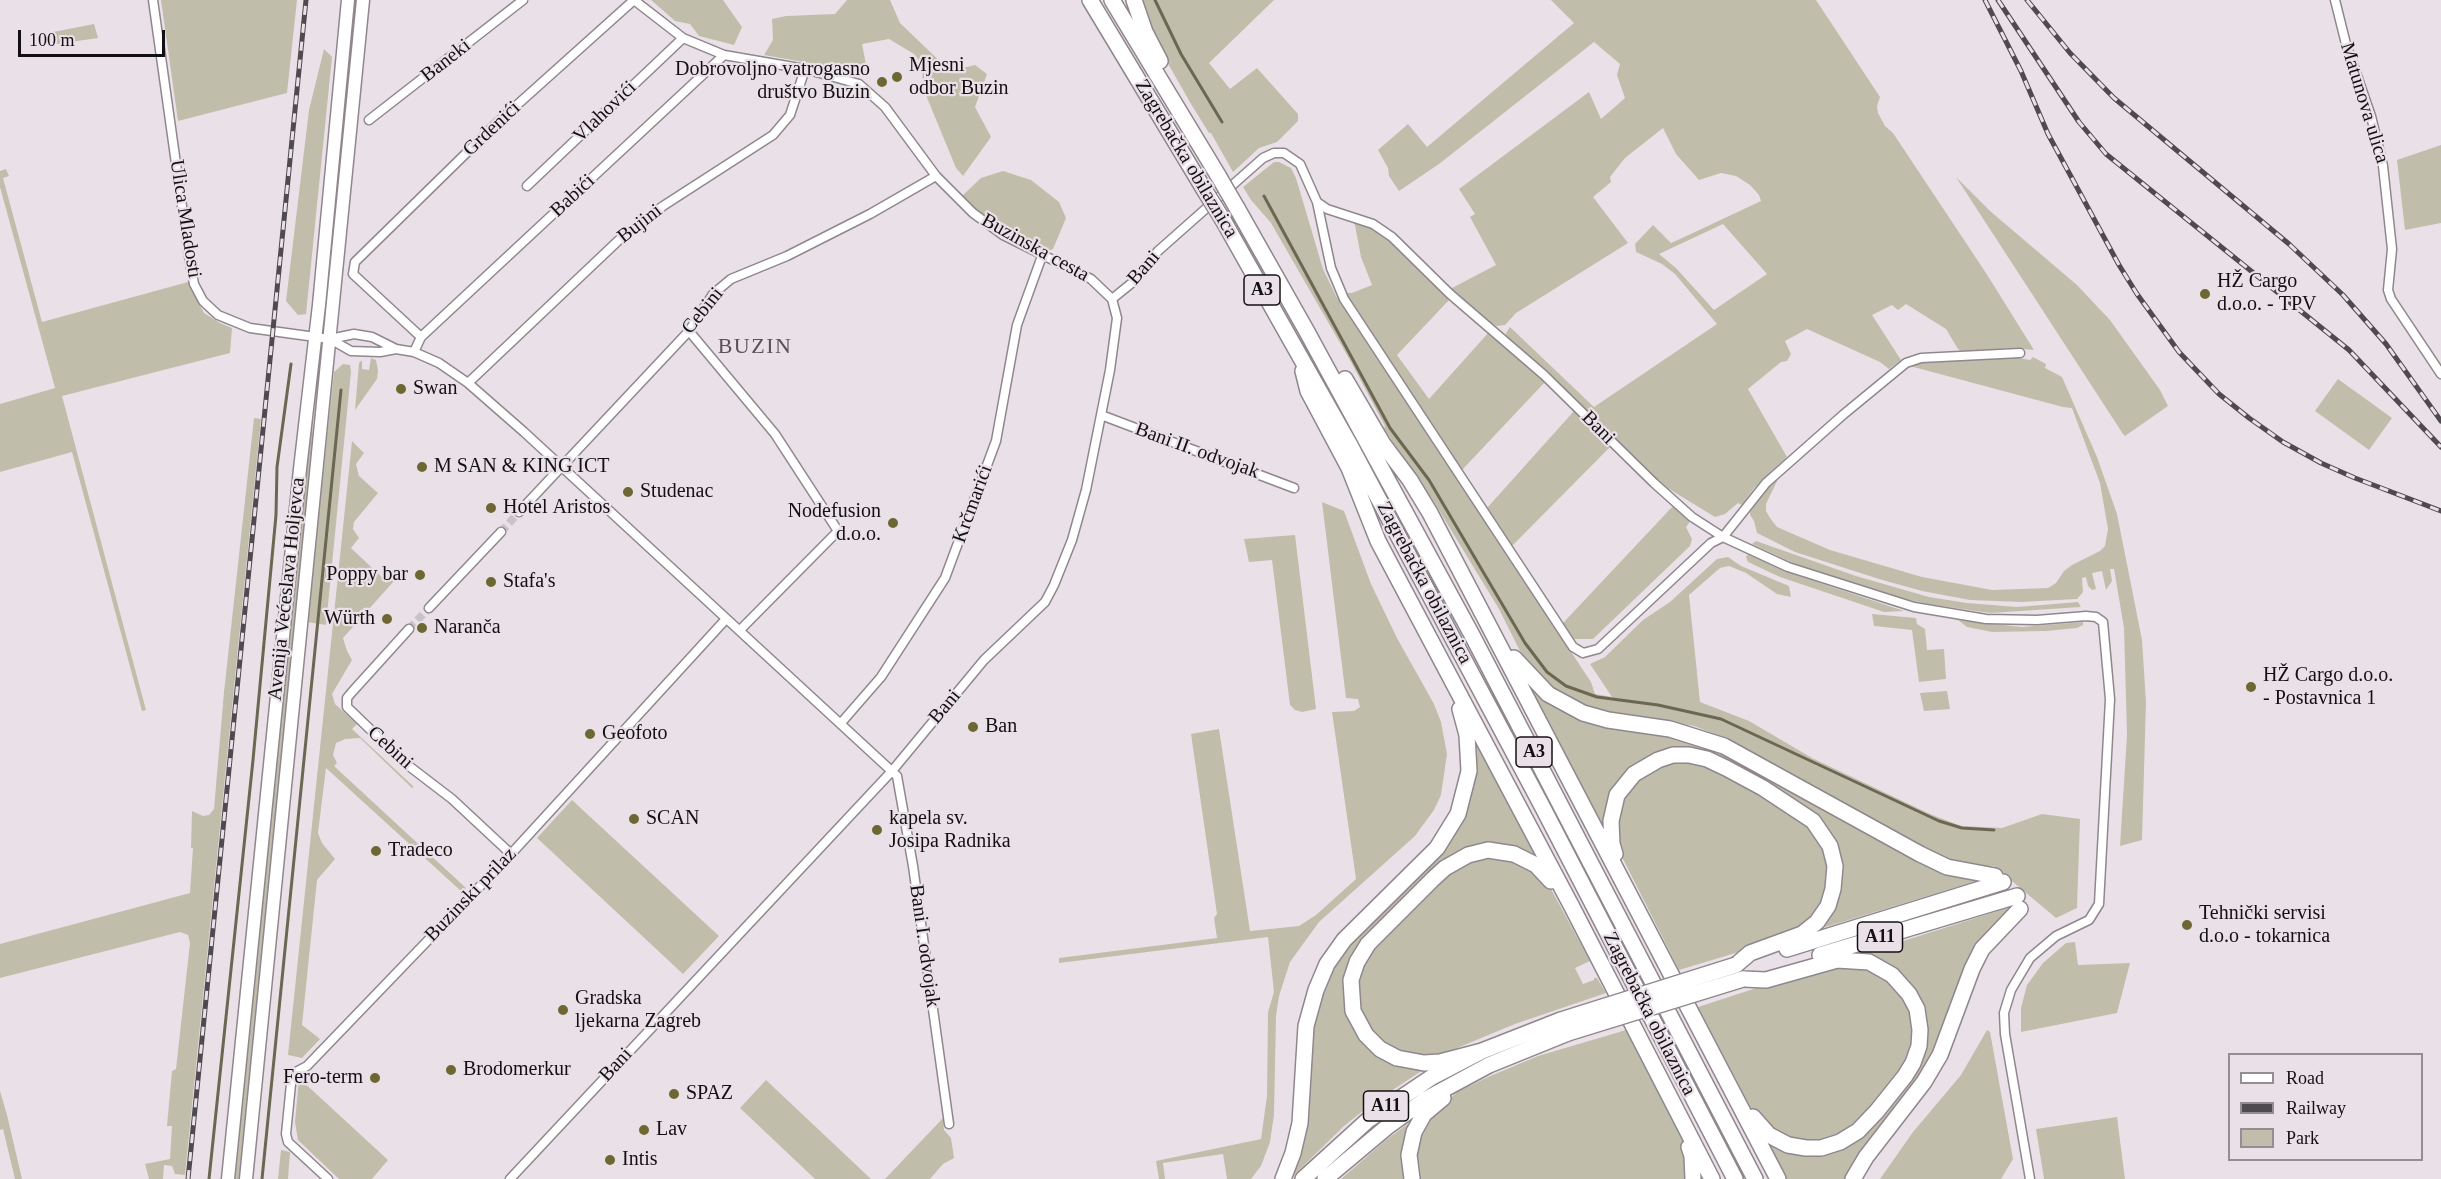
<!DOCTYPE html>
<meta charset="utf-8">
<style>
body{margin:0}
#map{position:relative;width:2441px;height:1179px;overflow:hidden;background:#eae1e8;font-family:Georgia,serif}
canvas{display:block}
.legend{position:absolute;left:2228px;top:1053px;width:195px;height:108px;box-sizing:border-box;background:#eae1e8;border:2px solid #948d93;margin:0;padding:8px 10px;list-style:none;font-size:18px;color:#131013}
.legend li{display:flex;align-items:center;gap:12px;height:30px}
.legend b{width:30px;border:2px solid #948d93}
.scale{position:absolute;left:18px;top:30px;width:147px;height:27px;box-sizing:border-box;border:3px solid #131013;border-top:0;padding-left:8px;font-size:18px;line-height:21px;white-space:nowrap;color:#131013;-webkit-text-stroke:4px #eae1e8;paint-order:stroke}
</style>
<div id="map">
<canvas width="2441" height="1179"></canvas>
<ul class="legend">
<li><b style="height:8px;background:#fff"></b>Road</li>
<li><b style="height:8px;background:#4f4a4f"></b>Railway</li>
<li><b style="height:16px;background:#c0beaa"></b>Park</li>
</ul>
<div class="scale">100 m</div>
</div>
<script>
const ctx = document.querySelector('canvas').getContext('2d');
ctx.lineJoin = 'round';
function paint(path, color) { ctx.fillStyle = color; ctx.fill(path, 'evenodd'); }
const toPath = rows => new Path2D(rows.map(r => 'M' + r).join(''));
function trace(path, color, width, dash) { ctx.strokeStyle = color; ctx.lineWidth = width; ctx.lineCap = dash ? 'butt' : 'round'; ctx.setLineDash(dash || []); ctx.stroke(path); }
function write(font, color, halo, rows, align = 'center') {
  ctx.font = font + ' Georgia,serif'; ctx.lineWidth = 4.5; ctx.setLineDash([]); ctx.textBaseline = 'middle'; ctx.strokeStyle = halo; ctx.fillStyle = color; for (const [text, x, y, turn = 0] of rows) {
    ctx.save(); ctx.translate(x, y); ctx.rotate((+turn || 0) * Math.PI / 180); ctx.textAlign = isNaN(turn) ? turn : align; if (halo) ctx.strokeText(text, 0, 0); ctx.fillText(text, 0, 0); ctx.restore();
  }
}
paint(toPath([
 [161,0,297,0,287,93,178,121],
 [651,0,723,0,742,27,734,45,699,36,690,24,675,21],
 [847,0,890,0,900,23,950,71,975,65,987,74,975,107,991,137,963,176,956,168,923,88,922,64,914,54,889,39,862,44,867,69,860,72,764,55,773,40,772,19,786,16,835,14],
 [1139,0,1274,0,1209,63,1230,89,1257,68,1298,114,1298,121,1277,142,1259,148,1233,172,1211,133,1209,133,1191,104,1162,53],
 [1551,0,1816,0,1880,97,1877,106,1878,113,1885,126,1893,133,1986,273,2034,350,2010,348,1963,352,1958,349,1946,329,1906,304,1898,310,1892,305,1872,315,1901,360,1889,369,1880,362,1807,329,1785,341,1791,354,1787,361,1781,362,1748,389,1787,457,1754,488,1742,505,1738,503,1725,514,1715,517,1656,481,1507,339,1506,333,1510,327,1594,407,1717,324,1675,274,1662,264,1636,252,1635,244,1653,225,1671,243,1680,239,1761,201,1759,195,1750,185,1736,176,1721,173,1699,180,1676,154,1663,128,1625,158,1610,177,1611,182,1593,197,1628,243,1516,313,1505,325,1497,326,1486,321,1450,289,1496,265,1470,217,1475,214,1459,189,1589,92,1601,119,1625,98,1617,75,1620,64,1594,42,1439,164,1399,191,1389,176,1388,168,1378,150,1408,124,1427,147,1574,23],
 [1723,224,1767,274,1714,310,1676,268,1659,254],
 [94,24,98,38,57,44,53,32],
 [324,49,332,57,306,314,298,315,286,301,309,110],
 [2441,145,2441,223,2405,230,2397,160],
 [1274,162,1279,162,1291,168,1296,178,1323,269,1336,296,1591,682,1595,694,1612,697,1590,664,1605,657,1643,620,1670,602,1717,559,1728,557,1741,566,1789,586,1791,597,1777,594,1746,573,1729,566,1720,568,1689,595,1700,702,1749,721,1812,758,1930,814,1961,826,2002,828,2042,814,2080,819,2077,908,2056,918,1994,866,1978,866,1954,861,1919,846,1728,739,1694,726,1590,709,1551,688,1534,672,1520,651,1499,609,1434,502,1384,429,1385,426,1351,362,1271,223,1251,200,1243,187],
 [6,169,9,176,3,178,42,322,188,282,204,313,220,323,232,328,230,353,62,396,146,710,142,711,72,452,0,472,0,404,55,388,0,187,0,171],
 [1003,171,1031,180,1059,202,1066,218,1053,249,1048,251,1043,249,1005,230,985,218,964,198,963,195,981,178],
 [1956,177,1990,211,2077,285,2110,320,2160,390,2168,406,2125,436,2123,434],
 [1354,220,1368,225,1390,240,1450,299,1397,355,1429,399,1489,332,1545,382,1462,470,1345,293,1352,293,1372,285,1361,257],
 [2007,356,2030,360,2033,357,2046,364,2045,368,2062,377,2097,457,2117,514,2142,640,2146,702,2142,840,2120,846,2127,735,2124,628,2114,569,2110,569,2112,581,2106,590,2102,571,2092,573,2096,589,2092,590,2088,586,2086,577,2082,578,2083,592,2077,599,2021,602,1970,600,1922,591,1879,579,1795,552,1757,533,1754,521,1750,515,1750,512,1770,484,1780,475,1766,504,1766,511,1770,518,1777,527,1830,550,1922,577,1992,590,2048,588,2056,583,2064,571,2072,565,2100,551,2105,546,2108,529,2100,483,2072,408,2063,407,1906,365,1923,360,1974,360],
 [371,358,376,360,378,370,377,379,355,410,359,363,362,360,362,369,369,370],
 [343,364,350,365,351,372,326,625,307,622,334,372],
 [2338,379,2392,418,2369,450,2315,411],
 [312,411,313,447,269,893,239,1179,234,1179],
 [1574,411,1610,447,1512,546,1487,508],
 [254,418,261,419,185,1175,175,1174,172,1166,164,1165,163,1179,149,1179,145,1164,170,1159,172,1126,167,1126,172,1071,176,1069,190,943,188,935,180,932,0,978,0,944,190,893,193,848,191,848,192,811,203,816,209,815,214,809,224,692],
 [352,441,364,453,356,464,359,476,378,493,354,522,353,529,359,538,351,548,386,581,390,577,394,581,343,638,347,651,352,660,332,694,335,704,357,724,352,729,414,787,412,788,360,738,345,739,336,743,333,755,337,763,334,766,466,888,462,892,326,768,318,833,322,843,335,859,317,880,302,1025,320,1039,302,1058,288,1055],
 [1322,502,1344,511,1371,584,1397,638,1434,704,1441,722,1447,754,1441,795,1434,810,1415,836,1319,922,1290,962,1279,996,1276,1016,1274,1115,1270,1142,1261,1166,1251,1179,1227,1179,1223,1154,1163,1163,1165,1179,1159,1179,1156,1161,1261,1139,1267,1096,1268,1012,1274,992,1268,937,1059,963,1059,958,1217,938,1214,918,1217,914,1191,734,1219,729,1250,931,1299,926,1316,915,1356,879,1332,712,1354,711,1360,707,1358,699,1346,698],
 [1673,506,1689,519,1689,523,1686,527,1692,539,1690,546,1593,639,1574,639,1563,623],
 [1295,535,1316,709,1302,712,1295,710,1290,705,1272,560,1249,562,1244,539],
 [1756,541,1856,576,1929,597,1967,603,2017,607,2078,602,2081,607,1990,613,1928,604,1891,596,1795,564,1752,544],
 [1748,554,1784,571,1904,611,1884,612,1780,577,1748,562,1746,557],
 [1872,614,1916,618,1917,624,1925,629,1927,650,1944,649,1946,679,1919,682,1912,630,1874,626],
 [1958,620,2022,627,2083,622,2083,625,2077,628,2046,631,1992,632,1967,627],
 [1528,683,1541,696,1653,731,1706,744,1980,880,1819,929,1829,914,1832,837,1723,761,1646,760,1604,829],
 [1947,691,1950,709,1924,711,1920,693],
 [1473,731,1538,859,1474,848,1351,962,1354,1026,1426,1068,1373,1103,1344,1126,1291,1178,1313,1019,1319,994,1339,955,1460,823,1474,782,1475,752],
 [1669,762,1697,762,1713,768,1798,815,1821,839,1831,879,1820,910,1803,927,1762,945,1679,970,1622,857,1615,831,1623,796,1636,780],
 [572,800,719,936,683,974,537,838],
 [1503,857,1542,876,1551,889,1590,961,1575,968,1583,984,1594,980,1594,978,1597,978,1606,993,1515,1024,1433,1058,1396,1053,1370,1033,1358,1006,1357,977,1370,950,1454,869,1476,858],
 [2017,905,1996,924,1936,1052,1847,1179,1785,1179,1765,1139,1826,1151,1913,1074,1916,993,1906,979,1891,966,1862,954],
 [2075,942,2078,965,2130,963,2117,1013,2021,1032,2021,1008,2027,985,2043,963,2066,943],
 [1862,965,1893,982,1911,1010,1914,1035,1908,1060,1891,1086,1847,1133,1813,1144,1780,1136,1758,1118,1750,1106,1698,1007,1815,969],
 [1626,1030,1679,1133,1684,1144,1689,1179,1417,1179,1415,1148,1426,1120,1457,1092,1488,1077,1538,1056],
 [1987,1030,1990,1032,2013,1159,2001,1179,1880,1179,1913,1132,1961,1075],
 [299,1078,388,1160,372,1179,339,1179,298,1140,295,1122],
 [766,1080,871,1179,815,1179,740,1108],
 [0,1091,7,1115,22,1179,15,1179,3,1129,0,1130],
 [2117,1117,2125,1179,2044,1179,2036,1129],
 [943,1118,944,1130,951,1138,954,1158,943,1164,930,1179,885,1179],
 [1413,1120,1407,1179,1341,1179,1386,1140],
 [281,1150,290,1152,288,1179,278,1179]
]), '#c0beaa');
trace(toPath([
 [1155,0,1181,54,1222,122],
 [1264,196,1390,428,1429,480,1525,643,1547,672,1566,686,1597,697,1658,705,1721,719,1939,821,1962,828,1994,830],
 [209,1179,253,760,276,515,277,467,291,364],
 [262,1179,341,390]
]), '#6a6752', 3);
trace(toPath([
 [501,532,519,512],
 [409,629,429,608]
]), '#cac2c8', 8, [8, 4]);
const minor = toPath([
 [153,0,189,256,194,284,203,301,218,315,250,328,330,339,354,334,372,337,396,349],
 [2335,0,2346,44,2371,116,2383,166,2392,249,2388,290,2391,299,2441,374],
 [369,120,523,0],
 [527,186,683,38],
 [1317,202,1331,268,1344,299,1573,647,1583,653,1598,649,1711,543,1723,537,1766,483,1844,414,1906,363,1921,358,2020,353],
 [1112,299,1133,282,1158,251,1263,158,1274,153,1284,153,1300,164,1317,202,1327,209,1373,224,1392,237,1450,294,1544,375,1654,483,1692,517,1723,537,1788,567,1914,607,1986,619,2037,620,2086,616,2096,617,2103,622,2110,699,2099,904,2089,920,2056,936,2030,958,2011,990,2004,1013,2005,1034,2030,1179],
 [689,331,775,434,838,531,740,630],
 [421,337,724,55],
 [330,339,351,351,380,352,396,349,414,352,439,363,468,383,524,432,897,776,913,866,949,1124],
 [414,352,421,337,353,274,355,262,498,122,634,0],
 [468,383,620,239,663,206,773,135,790,115,805,69],
 [1101,415,1294,488],
 [519,512,689,331,713,294,731,279,787,256,870,214,936,176],
 [429,608,501,532],
 [409,629,352,692,347,698,347,707,405,763,452,799,511,854],
 [841,723,881,677,945,578,996,441,1017,325,1042,256],
 [328,1179,288,1142,286,1134,292,1074,307,1066,511,854,726,619],
 [510,1179,892,771,984,660,1045,602,1054,585,1072,540,1086,490,1110,370,1117,318,1112,299,1091,279,1003,235,973,213,936,176,885,107,859,84,805,69,724,55,683,38,634,0]
]);
const secondary = toPath([
 [228,1179,300,469,319,305,348,0],
 [246,1179,363,0]
]);
const motorway = toPath([
 [1090,0,1205,191],
 [1112,0,1219,177],
 [1134,0,1145,32,1160,61],
 [1237,208,1306,330,1472,635,1755,1179],
 [1223,220,1351,447,1543,808,1735,1179],
 [1303,371,1308,391,1349,468,1378,541,1572,907,1712,1179],
 [1345,379,1383,444,1410,480,1430,513,1778,1179],
 [1514,658,1548,694,1583,713,1608,720,1670,729,1724,746,1920,854,1947,867,1995,876],
 [1615,854,1612,844,1611,821,1617,795,1634,774,1658,760,1673,755,1689,755,1707,759,1726,768,1763,788,1813,821,1830,846,1835,866,1833,889,1828,906,1817,922,1802,934,1750,953,1736,965],
 [1787,949,2003,882],
 [1820,955,2017,896],
 [1743,979,1766,980,1837,960,1869,962,1892,975,1909,994,1917,1009,1920,1030,1919,1046,1913,1063,1905,1076,1877,1111,1858,1131,1840,1142,1821,1148,1806,1148,1788,1145,1769,1135,1753,1117],
 [1482,1051,1440,1062,1424,1063,1397,1058,1380,1049,1366,1035,1353,1011,1351,980,1357,962,1368,944,1434,878,1445,868,1468,855,1488,850,1514,854,1536,865,1551,881],
 [1689,1147,1692,1156,1693,1179],
 [1283,1179,1293,1153,1300,1123,1306,1026,1316,990,1327,964,1344,940,1437,848,1458,814,1469,771,1467,735,1460,709],
 [1303,1179,1368,1120,1432,1077,1482,1051,1561,1020],
 [1325,1179,1387,1127,1426,1099,1489,1065,1568,1033],
 [1412,1179,1409,1155,1414,1132,1424,1114,1443,1098],
 [1853,1179,1866,1157,1924,1082,1940,1055,1972,969,1982,949,2020,909]
]);
trace(minor, '#90878e', 11);
trace(secondary, '#90878e', 15);
trace(motorway, '#90878e', 18);
trace(minor, '#fff', 8);
trace(secondary, '#fff', 12);
trace(motorway, '#fff', 15);
const rail = toPath([
 [1985,0,2021,71,2048,134,2119,265,2137,294,2179,352,2219,394,2249,418,2283,442,2321,463,2355,478,2441,511],
 [1998,0,2079,122,2106,154,2349,350,2441,447],
 [2027,0,2070,53,2114,98,2289,244,2343,295,2386,344,2441,421],
 [188,1179,306,0]
]);
trace(rail, '#4f4a4f', 5);
trace(rail, '#eae1e8', 3, [9]);
const motorwayBridge = toPath([
 [1219,177,1237,208],
 [1205,191,1223,220],
 [1561,1020,1736,965],
 [1568,1033,1743,979]
]);
trace(motorwayBridge, '#90878e', 18, []);
trace(motorwayBridge, '#fff', 15);
for (const [x, y, r, color] of [
 [897,77,6,"#6d6733"],
 [882,82,6,"#6d6733"],
 [2205,294,6,"#6d6733"],
 [401,389,6,"#6d6733"],
 [422,467,6,"#6d6733"],
 [628,492,6,"#6d6733"],
 [491,508,6,"#6d6733"],
 [893,523,6,"#6d6733"],
 [420,575,6,"#6d6733"],
 [491,582,6,"#6d6733"],
 [387,619,6,"#6d6733"],
 [422,628,6,"#6d6733"],
 [2251,687,6,"#6d6733"],
 [973,727,6,"#6d6733"],
 [590,734,6,"#6d6733"],
 [634,819,6,"#6d6733"],
 [877,830,6,"#6d6733"],
 [376,851,6,"#6d6733"],
 [2187,925,6,"#6d6733"],
 [563,1010,6,"#6d6733"],
 [451,1070,6,"#6d6733"],
 [375,1078,6,"#6d6733"],
 [674,1094,6,"#6d6733"],
 [644,1130,6,"#6d6733"],
 [610,1160,6,"#6d6733"]
]) { const dot = new Path2D(); dot.arc(x, y, r, 0, 2 * Math.PI); ctx.fillStyle = color; ctx.fill(dot); trace(dot, '#eae1e8', 2); }
for (const [x, y, w] of [
 [1262,290,36],
 [1534,752,36],
 [1880,937,45],
 [1386,1106,45]
]) { const box = new Path2D(); box.roundRect(x - w / 2, y - 15, w, 30, 4.5); ctx.fillStyle = '#eae1e8'; ctx.fill(box); trace(box, '#131013', 1.5); }
write('bold 18px', '#131013', null, [
 ["A3",1262,290],
 ["A3",1534,752],
 ["A11",1880,937],
 ["A11",1386,1106]
]);
write('20px', '#131013', '#eae1e8', [
 ["Baneki",446,61,-38],
 ["Matunova ulica",2364,103,73],
 ["Vlahovići",605,112,-44],
 ["Grdenići",492,129,-43],
 ["Zagrebačka obilaznica",1186,159,59],
 ["Babići",573,196,-43],
 ["Ulica Mladosti",185,219,81],
 ["Bujini",640,224,-38],
 ["Buzinska cesta",1035,248,29],
 ["Bani",1144,268,-49],
 ["Cebini",703,311,-51],
 ["Bani",1598,428,45],
 ["Bani II. odvojak",1197,451,20],
 ["Krčmarići",973,504,-70],
 ["Zagrebačka obilaznica",1424,583,62],
 ["Avenija Većeslava Holjevca",287,589,-84],
 ["Bani",945,707,-50],
 ["Cebini",390,748,42],
 ["Buzinski prilaz",471,895,-46],
 ["Bani I. odvojak",924,946,82],
 ["Zagrebačka obilaznica",1649,1014,63],
 ["Bani",616,1065,-47]
]);
write('20px', '#131013', '#eae1e8', [
 ["Mjesni",909,66],
 ["odbor Buzin",909,89],
 ["Dobrovoljno vatrogasno",870,70,"right"],
 ["društvo Buzin",870,93,"right"],
 ["HŽ Cargo",2217,282],
 ["d.o.o. - TPV",2217,305],
 ["Swan",413,389],
 ["M SAN & KING ICT",434,467],
 ["Studenac",640,492],
 ["Hotel Aristos",503,508],
 ["Nodefusion",881,512,"right"],
 ["d.o.o.",881,535,"right"],
 ["Poppy bar",408,575,"right"],
 ["Stafa's",503,582],
 ["Würth",375,619,"right"],
 ["Naranča",434,628],
 ["HŽ Cargo d.o.o.",2263,676],
 ["- Postavnica 1",2263,699],
 ["Ban",985,727],
 ["Geofoto",602,734],
 ["SCAN",646,819],
 ["kapela sv.",889,819],
 ["Josipa Radnika",889,842],
 ["Tradeco",388,851],
 ["Tehnički servisi",2199,914],
 ["d.o.o - tokarnica",2199,937],
 ["Gradska",575,999],
 ["ljekarna Zagreb",575,1022],
 ["Brodomerkur",463,1070],
 ["Fero-term",363,1078,"right"],
 ["SPAZ",686,1094],
 ["Lav",656,1130],
 ["Intis",622,1160]
], 'left');
ctx.letterSpacing = '1.5px';
write('22px', '#5a5258', '#eae1e8', [
 ["BUZIN",755,347]
]);
ctx.letterSpacing = '0px';
</script>
